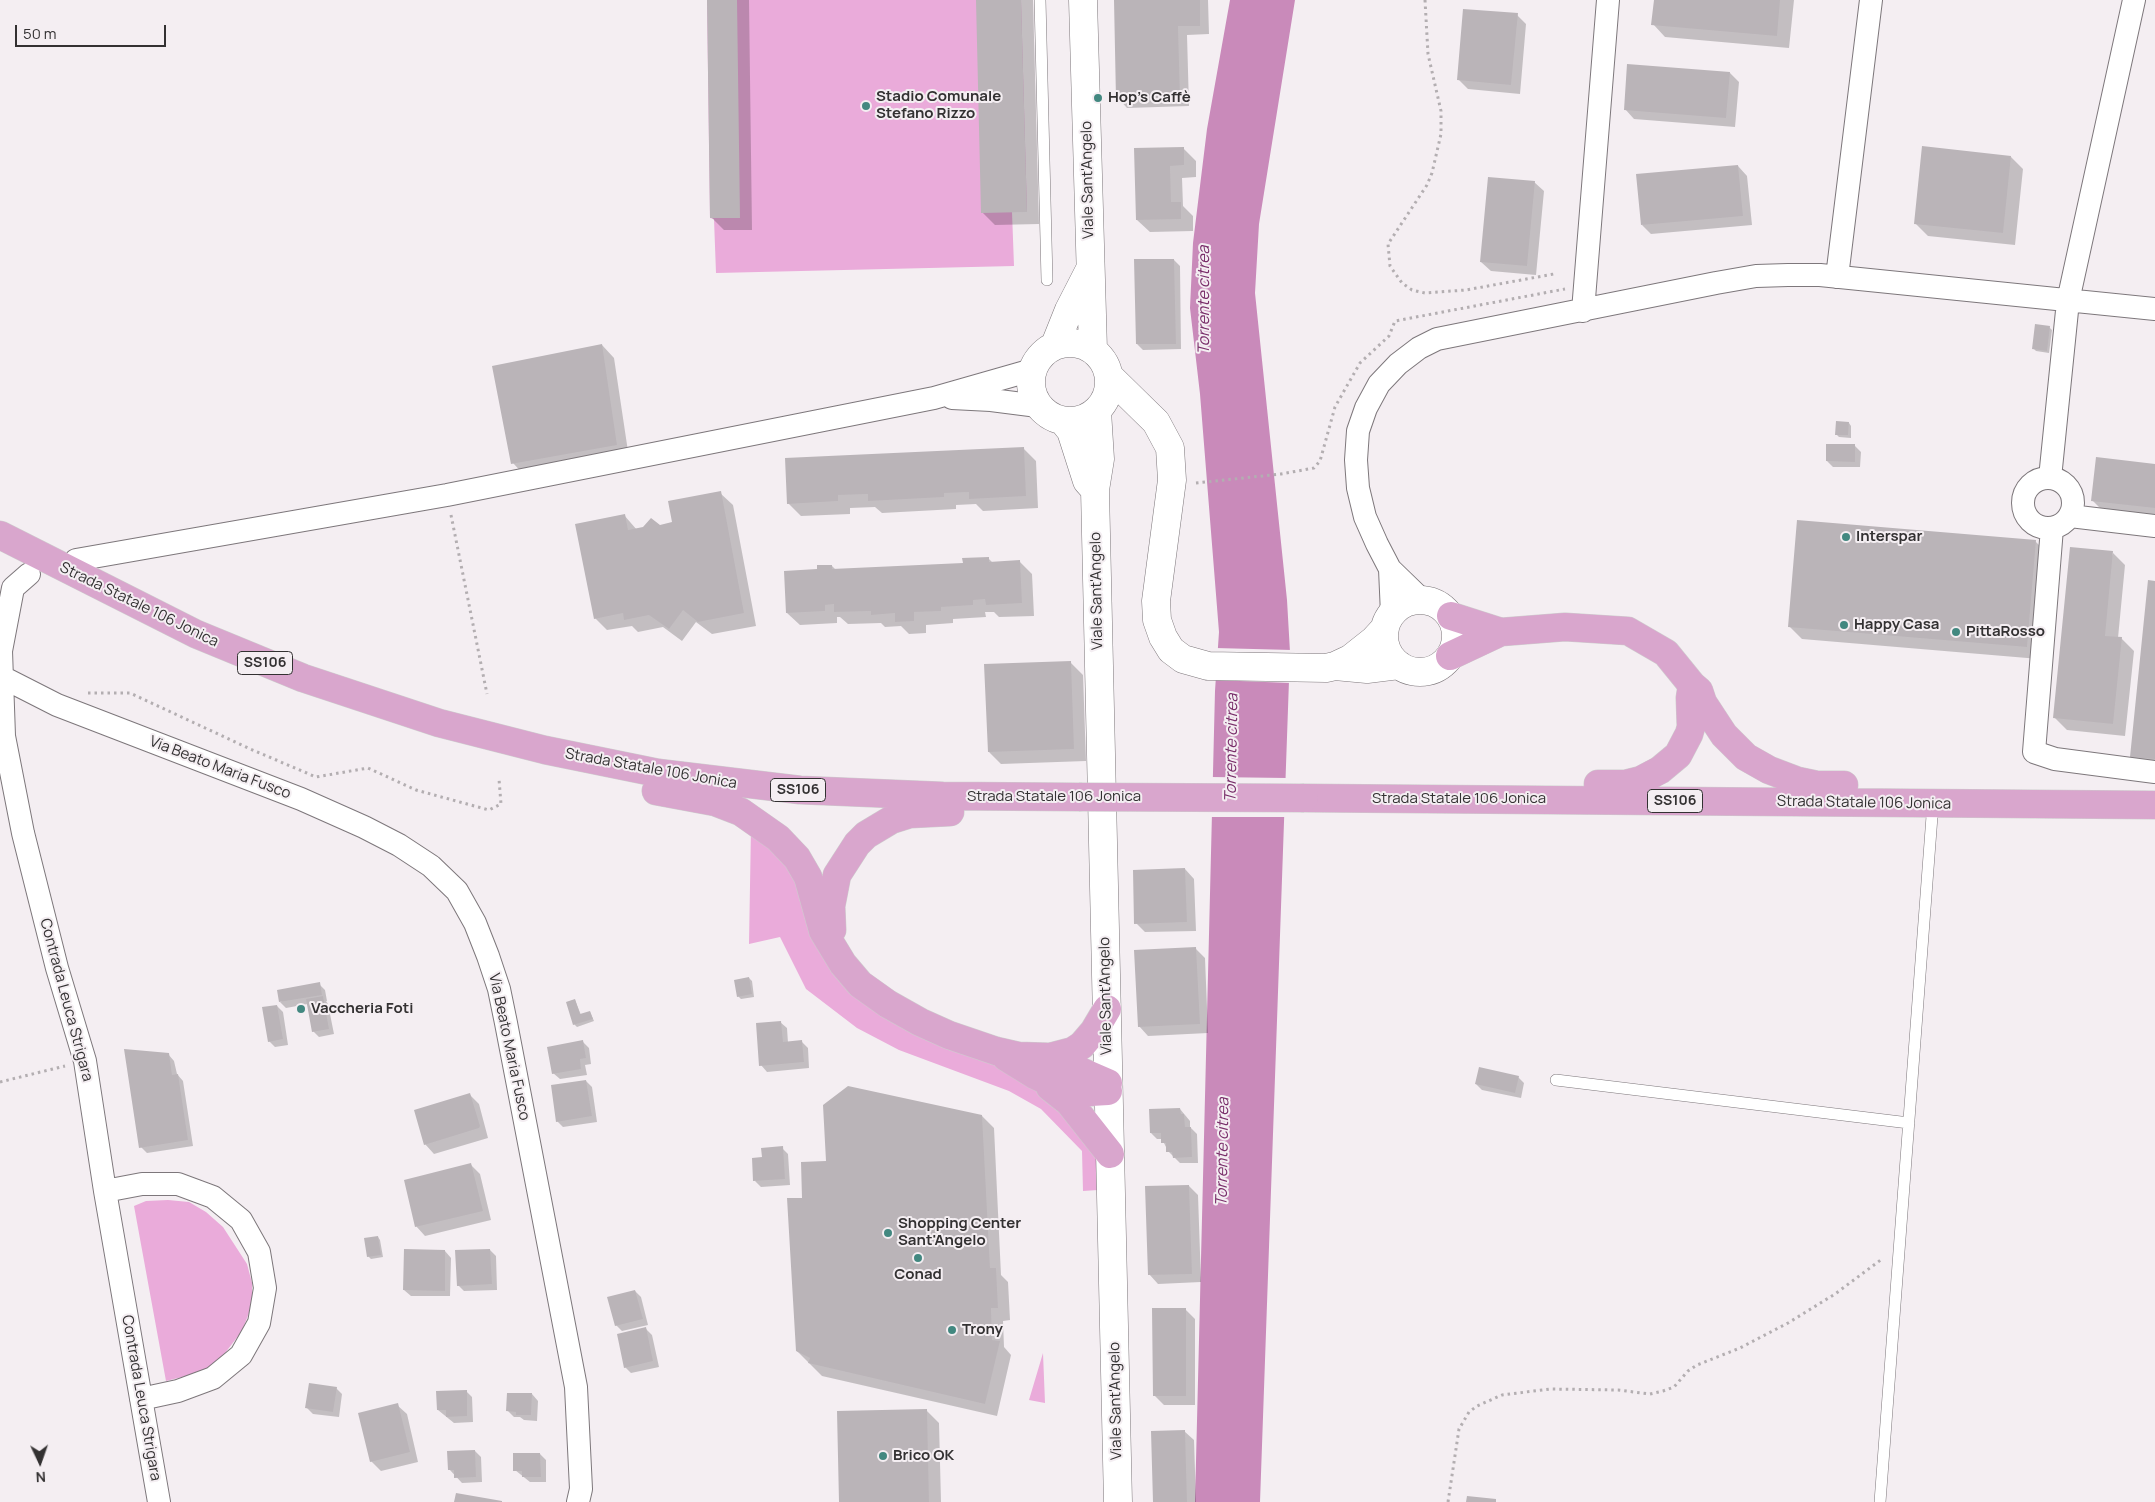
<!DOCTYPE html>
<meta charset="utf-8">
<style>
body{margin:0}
#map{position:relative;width:2155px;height:1502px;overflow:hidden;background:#f4eef2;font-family:Manrope,sans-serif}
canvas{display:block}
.north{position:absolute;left:15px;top:1437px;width:50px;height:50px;-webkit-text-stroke:4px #f4eef2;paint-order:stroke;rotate:177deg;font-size:14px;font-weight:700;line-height:20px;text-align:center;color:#333132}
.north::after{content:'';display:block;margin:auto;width:18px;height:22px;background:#333132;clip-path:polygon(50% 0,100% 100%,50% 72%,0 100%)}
.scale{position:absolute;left:15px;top:25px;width:151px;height:22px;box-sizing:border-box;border:2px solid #333132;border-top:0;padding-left:6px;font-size:15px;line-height:18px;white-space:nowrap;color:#333132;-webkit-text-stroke:4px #f4eef2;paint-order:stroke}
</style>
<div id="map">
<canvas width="2155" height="1502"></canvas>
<div class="north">N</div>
<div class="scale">50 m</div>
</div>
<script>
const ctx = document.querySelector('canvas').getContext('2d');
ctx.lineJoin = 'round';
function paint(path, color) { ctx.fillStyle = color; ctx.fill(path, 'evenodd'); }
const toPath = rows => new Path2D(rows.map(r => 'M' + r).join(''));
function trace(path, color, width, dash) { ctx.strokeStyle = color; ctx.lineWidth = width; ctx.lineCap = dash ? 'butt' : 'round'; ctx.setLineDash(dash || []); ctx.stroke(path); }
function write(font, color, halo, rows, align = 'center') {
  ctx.font = font + ' Manrope,sans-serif'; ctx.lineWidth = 4; ctx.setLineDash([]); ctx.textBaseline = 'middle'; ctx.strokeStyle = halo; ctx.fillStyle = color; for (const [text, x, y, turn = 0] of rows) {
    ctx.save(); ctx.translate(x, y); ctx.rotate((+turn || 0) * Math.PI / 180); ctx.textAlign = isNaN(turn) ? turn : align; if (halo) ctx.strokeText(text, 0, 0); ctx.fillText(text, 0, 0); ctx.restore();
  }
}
paint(toPath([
 [707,0,1021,0,1027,212,1012,212,1014,266,716,273,714,219,710,218],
 [751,828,791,862,819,944,972,1055,1032,1081,1096,1151,1098,1165,1098,1190,1083,1191,1082,1151,1041,1109,1009,1091,899,1050,857,1028,806,989,780,937,749,944],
 [168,1200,189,1202,206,1212,223,1227,247,1264,252,1283,252,1305,242,1331,225,1353,209,1368,194,1374,166,1381,134,1206,146,1201],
 [1043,1353,1045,1403,1029,1400]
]), '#eaabda');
paint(toPath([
 [1230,0,1295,0,1259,224,1255,293,1287,600,1290,652,1260,1502,1195,1502,1215,691,1219,632,1200,394,1190,308,1193,243,1207,129]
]), '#c98aba');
paint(toPath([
 [1215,648,1292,650,1291,683,1213,680],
 [1211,777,1287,778,1286,817,1210,817]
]), '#f4eef2');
paint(toPath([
 [709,0,749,0,752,230,724,230,712,218],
 [977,0,1033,0,1039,224,995,225,982,212],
 [1115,0,1208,0,1209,34,1187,35,1189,106,1127,108,1118,98],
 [1655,0,1794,0,1789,48,1665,37,1653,24],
 [1517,15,1526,24,1520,94,1468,89,1459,80],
 [1730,73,1739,82,1735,127,1634,119,1625,109],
 [1183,148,1196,161,1196,177,1182,178,1183,206,1193,216,1193,231,1150,232,1137,220,1136,150],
 [2011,157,2023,169,2015,245,1928,236,1915,223],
 [1738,166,1747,176,1752,225,1651,234,1642,225],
 [1534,182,1544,191,1536,275,1491,271,1481,262],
 [1174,260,1180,266,1181,349,1143,350,1137,344],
 [2049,327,2052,330,2049,353,2036,351,2034,349],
 [602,345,614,358,629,458,525,476,513,463],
 [1849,423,1851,426,1851,438,1839,437,1836,434],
 [1855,446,1861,452,1860,467,1833,467,1827,461],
 [1023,448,1036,461,1038,508,983,511,976,504,956,505,956,509,882,513,875,507,850,508,850,514,801,516,788,503],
 [2155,465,2155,516,2102,510,2092,500],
 [720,493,733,505,756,626,712,634,696,622,682,641,663,627,638,632,632,626,607,630,595,618,624,515,637,530,674,523],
 [2035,541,2048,554,2039,659,1802,639,1789,626],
 [2113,553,2125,565,2118,638,2121,638,2134,651,2125,736,2067,730,2054,717],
 [988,558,993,563,1019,561,1032,574,1034,616,999,617,994,612,985,612,986,617,953,619,953,623,926,625,926,633,909,634,901,626,885,627,881,623,848,624,840,617,837,617,837,623,800,625,787,613,819,570,832,566,836,570,964,564],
 [2155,582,2155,770,2144,769,2131,756],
 [1070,662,1083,675,1086,761,1001,764,989,752],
 [1185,869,1194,879,1196,931,1145,932,1136,923],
 [1195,948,1205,958,1208,1033,1148,1036,1139,1026],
 [749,978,752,981,754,997,741,999,738,996],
 [319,984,325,990,327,1001,326,1001,328,1004,334,1034,319,1037,313,1031,308,1004,286,1008,280,1002],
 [575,1000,581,1015,590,1012,594,1021,577,1027,574,1024],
 [277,1006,283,1012,288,1045,275,1047,269,1041],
 [780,1022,787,1028,788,1043,802,1042,808,1048,809,1068,767,1072,761,1065],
 [583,1042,589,1048,591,1064,585,1065,587,1075,560,1079,553,1073],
 [168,1054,174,1061,177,1074,183,1081,193,1146,147,1153,141,1147],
 [1518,1077,1524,1083,1521,1098,1482,1090,1476,1084],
 [586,1081,592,1087,597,1122,563,1127,557,1121],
 [470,1095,479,1104,488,1138,434,1154,425,1144],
 [1180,1109,1190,1121,1190,1127,1197,1134,1198,1163,1180,1163,1168,1151,1162,1139,1157,1139,1151,1133],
 [982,1116,994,1128,1001,1275,1008,1282,1010,1320,1003,1321,1004,1347,1011,1355,997,1416,822,1376,797,1351,804,1199,828,1162],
 [782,1148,788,1154,790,1185,761,1187,755,1181],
 [471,1165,480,1174,491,1220,425,1236,416,1226],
 [1189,1186,1198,1195,1201,1282,1158,1284,1149,1274],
 [378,1237,380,1240,383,1257,371,1259,368,1256],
 [490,1250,496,1256,497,1290,464,1291,458,1285],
 [445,1251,451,1258,450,1296,411,1296,404,1290],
 [635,1291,641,1297,648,1325,622,1331,616,1325],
 [1185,1309,1195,1319,1195,1405,1164,1405,1154,1395],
 [646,1329,652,1335,659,1367,631,1373,625,1367],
 [336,1388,342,1394,339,1417,313,1414,307,1408],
 [466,1391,472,1397,473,1422,454,1423,438,1410],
 [532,1394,538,1401,537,1421,524,1420,520,1417,514,1417,508,1411],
 [397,1405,407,1414,418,1462,381,1471,371,1461],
 [926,1410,939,1423,941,1502,840,1502],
 [1184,1431,1194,1440,1196,1502,1154,1502],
 [475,1451,481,1457,482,1482,462,1483,449,1469],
 [540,1454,546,1460,546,1482,530,1482,515,1470]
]), '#0003');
paint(toPath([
 [707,0,737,0,740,218,710,218],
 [976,0,1021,0,1027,212,981,213],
 [1114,0,1200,0,1200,26,1178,26,1180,97,1116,99],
 [1654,0,1780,0,1777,36,1651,25],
 [1463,9,1518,13,1511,85,1457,80],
 [1627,64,1730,72,1726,118,1624,110],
 [1922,146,2011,156,2003,233,1914,224],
 [1184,147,1184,165,1170,166,1171,202,1181,202,1181,219,1136,220,1134,148],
 [1738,165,1743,216,1641,225,1636,174],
 [1488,177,1535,181,1527,266,1480,262],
 [1134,259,1174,259,1176,344,1136,344],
 [2035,324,2050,326,2047,351,2032,349],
 [602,344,617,445,511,464,492,366],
 [1836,421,1849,422,1848,435,1835,435],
 [1826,444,1855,444,1855,462,1826,461],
 [1024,447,1026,496,969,499,969,492,944,493,944,497,868,501,868,494,838,495,838,501,787,504,785,458],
 [2096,457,2155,464,2155,508,2091,501],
 [721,491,744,613,698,622,683,610,669,629,649,615,624,620,623,613,594,619,575,524,625,514,628,530,643,527,651,518,660,525,672,522,668,501],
 [1797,520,2036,540,2027,647,1788,627],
 [2070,547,2113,551,2105,636,2122,637,2113,724,2053,718],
 [989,557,989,562,1020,560,1022,603,986,605,985,599,973,600,973,605,941,607,941,611,914,612,914,621,895,622,895,613,871,615,871,611,834,612,834,604,825,605,825,611,786,613,784,571,817,569,817,565,832,565,832,569,963,563,962,558],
 [2148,580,2155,581,2155,759,2130,757],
 [1071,661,1074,749,988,752,984,664],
 [1185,868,1187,922,1134,924,1133,870],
 [1196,947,1200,1024,1138,1027,1134,950],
 [749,977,752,994,737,997,734,980],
 [320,982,322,995,279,1002,277,990],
 [323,996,329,1029,312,1032,306,999],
 [575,999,580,1014,590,1011,593,1019,573,1025,566,1002],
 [277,1005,283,1039,268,1042,262,1007],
 [781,1021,783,1042,802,1040,804,1062,759,1066,756,1023],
 [583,1040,586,1058,580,1059,581,1069,552,1074,547,1047],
 [124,1049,169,1053,172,1075,178,1074,188,1140,139,1148],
 [1479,1067,1519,1076,1515,1093,1475,1084],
 [586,1080,592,1116,556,1122,551,1085],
 [848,1086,982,1115,990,1268,996,1268,998,1308,991,1308,992,1340,1000,1341,985,1404,808,1363,810,1358,796,1351,787,1198,802,1198,801,1162,826,1161,823,1105],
 [470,1093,480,1126,479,1128,424,1145,414,1110],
 [1180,1108,1181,1114,1184,1114,1185,1127,1191,1127,1192,1157,1173,1158,1172,1152,1166,1152,1166,1143,1161,1143,1161,1133,1150,1133,1149,1109],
 [783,1146,785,1179,753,1181,752,1158,762,1157,761,1148],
 [471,1163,483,1211,415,1227,404,1180],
 [1189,1185,1192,1274,1148,1275,1145,1186],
 [378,1236,381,1255,367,1257,364,1238],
 [404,1249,445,1250,445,1291,403,1290],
 [490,1249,492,1284,457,1286,455,1250],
 [635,1290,643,1319,615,1326,607,1297],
 [1152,1308,1186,1308,1186,1396,1153,1396],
 [646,1327,653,1361,624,1368,617,1334],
 [309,1383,337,1387,333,1412,305,1408],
 [467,1390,467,1416,446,1417,446,1410,437,1410,436,1391],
 [507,1393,532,1393,531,1415,516,1415,516,1412,506,1411],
 [398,1403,410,1452,370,1462,358,1413],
 [927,1409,929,1502,839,1502,837,1411],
 [1185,1430,1187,1502,1153,1502,1151,1431],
 [475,1450,476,1477,454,1478,454,1470,448,1470,447,1451],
 [513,1453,540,1453,541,1477,522,1477,522,1471,513,1471],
 [456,1493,502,1501,502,1502,454,1502],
 [1467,1496,1496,1499,1496,1502,1466,1502]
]), '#bab4b8');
const lane = toPath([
 [1040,0,1047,280],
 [1556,1080,1909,1123],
 [1880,1502,1933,803]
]);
const street = toPath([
 [1837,277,1871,0],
 [1583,311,1608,0],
 [952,398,991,400,1038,406],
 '2023 503a25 25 0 1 1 50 0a25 25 0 1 1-50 0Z',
 [2050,478,2068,301,2134,0],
 [2070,516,2155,526],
 [2052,528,2034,752,2055,759,2155,772],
 [76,560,447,495,703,444,934,398,1032,370],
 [1390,569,1392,614],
 [29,574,13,588,1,651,4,736,23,833,57,968,85,1061,105,1191,159,1502],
 [1422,600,1390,569,1377,544,1365,517,1358,488,1356,460,1358,431,1366,408,1379,384,1398,364,1419,348,1437,339,1716,283,1756,276,1788,275,1820,275,2155,309],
 [2,677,57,705,301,799,364,827,399,845,431,866,457,891,475,923,488,956,499,989,506,1023,576,1387,581,1489,578,1502],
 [105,1191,142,1184,178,1184,213,1197,241,1220,259,1252,265,1288,259,1323,241,1355,213,1378,178,1391,141,1399]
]);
const secondary = toPath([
 [1083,0,1093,350],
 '1031 382a39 39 0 1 1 78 0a39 39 0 1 1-78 0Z',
 [1055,345,1069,310,1089,271],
 [1109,376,1156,422,1170,448,1172,480,1156,601,1157,620,1163,637,1171,650,1183,659,1208,666,1326,668,1335,666,1350,659,1374,640,1385,628],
 [1097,411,1100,459,1095,490,1118,1502],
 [1063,421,1071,431,1087,481,1095,490],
 '1384 636a36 36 0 1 1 72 0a36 36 0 1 1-72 0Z',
 [1335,666,1367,669,1399,665]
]);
const primary = toPath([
 [0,535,196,634,303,678,439,723,545,750,658,773,800,790,943,796,1079,797],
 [1451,616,1501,632],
 [1450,656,1501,632,1565,627,1628,631,1666,653,1692,685,1699,691,1703,703,1724,735,1746,757,1769,770,1798,781,1817,785,1844,785],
 [1598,784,1625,784,1641,780,1660,770,1678,755,1689,734,1691,727,1690,698,1692,685],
 [656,791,715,802,741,812,778,838,797,858,808,877,823,931,843,964,860,984,888,1004,920,1022,949,1035,996,1051,1018,1056,1050,1057,1073,1051,1082,1045,1094,1031,1107,1009],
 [1304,798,2155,805],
 [832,930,831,906,837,875,857,844,866,835,891,820,910,814,950,812],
 [1006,1057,1035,1075,1073,1093,1108,1091],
 [1042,1060,1057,1061,1108,1083],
 [1050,1087,1069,1102,1110,1154]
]);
trace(lane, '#7d777b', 12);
trace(street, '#7d777b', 24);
trace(secondary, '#7d777b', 29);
trace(primary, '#cecece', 29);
trace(toPath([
 [1425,0,1428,54,1441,111,1441,134,1432,173,1427,185,1388,244,1390,266,1402,283,1412,290,1425,293,1466,290,1554,274],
 [1196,483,1281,474,1314,468,1320,461,1335,407,1344,391,1360,363,1389,336,1395,321,1565,289],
 [451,515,487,694],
 [88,693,130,693,248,748,316,777,368,768,416,790,489,810,501,804,499,779],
 [0,1082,65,1066],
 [1448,1502,1459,1429,1469,1412,1477,1406,1502,1395,1550,1389,1618,1390,1650,1394,1663,1391,1674,1387,1688,1371,1697,1365,1740,1348,1788,1323,1835,1294,1882,1259]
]), '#b3aeb1', 3, [2.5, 4]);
trace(lane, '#fff', 11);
trace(street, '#fff', 22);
trace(secondary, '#fff', 28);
trace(primary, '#d9a6cd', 28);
const primaryBridge = toPath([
 [1079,797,1304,798]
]);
trace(primaryBridge, '#cecece', 29, []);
trace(primaryBridge, '#d9a6cd', 28);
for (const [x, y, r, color] of [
 [1098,98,5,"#428880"],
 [866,106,5,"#428880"],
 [1846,537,5,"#428880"],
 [1844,625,5,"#428880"],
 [1956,632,5,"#428880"],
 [301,1009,5,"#428880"],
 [888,1233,5,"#428880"],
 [918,1258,5,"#428880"],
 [952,1330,5,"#428880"],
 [883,1456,5,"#428880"]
]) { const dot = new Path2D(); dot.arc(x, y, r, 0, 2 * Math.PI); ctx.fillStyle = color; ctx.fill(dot); trace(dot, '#f4eef2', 2); }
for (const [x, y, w] of [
 [265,663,55],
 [798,790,55],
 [1675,801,55]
]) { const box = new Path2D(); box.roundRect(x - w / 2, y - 11.5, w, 23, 4); ctx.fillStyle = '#f4eef2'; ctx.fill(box); trace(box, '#333132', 1); }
write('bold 14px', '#333132', null, [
 ["SS106",265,663],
 ["SS106",798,790],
 ["SS106",1675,801]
]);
write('bold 15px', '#333132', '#f4eef2', [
 ["Stadio Comunale",876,97],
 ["Stefano Rizzo",876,114],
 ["Hop’s Caffè",1108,98],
 ["Interspar",1856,537],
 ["Happy Casa",1854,625],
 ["PittaRosso",1966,632],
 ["Vaccheria Foti",311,1009],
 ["Shopping Center",898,1224],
 ["Sant'Angelo",898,1241],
 ["Conad",918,1275,"center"],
 ["Trony",962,1330],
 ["Brico OK",893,1456]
], 'left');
write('15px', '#333132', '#f4eef2', [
 ["Viale Sant'Angelo",1088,180,-91],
 ["Viale Sant'Angelo",1097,591,-91],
 ["Strada Statale 106 Jonica",139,605,26],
 ["Via Beato Maria Fusco",220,768,21],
 ["Strada Statale 106 Jonica",651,769,10],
 ["Strada Statale 106 Jonica",1054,797],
 ["Strada Statale 106 Jonica",1459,799],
 ["Strada Statale 106 Jonica",1864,803,1],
 ["Viale Sant'Angelo",1106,996,-91],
 ["Contrada Leuca Strigara",66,1000,75],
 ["Via Beato Maria Fusco",509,1047,78],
 ["Contrada Leuca Strigara",141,1398,80],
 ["Viale Sant'Angelo",1116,1401,-91]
]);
write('italic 16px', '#792e6a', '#f4eef2', [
 ["Torrente citrea",1205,300,-90],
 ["Torrente citrea",1232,748,-89],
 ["Torrente citrea",1223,1152,-89]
]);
</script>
